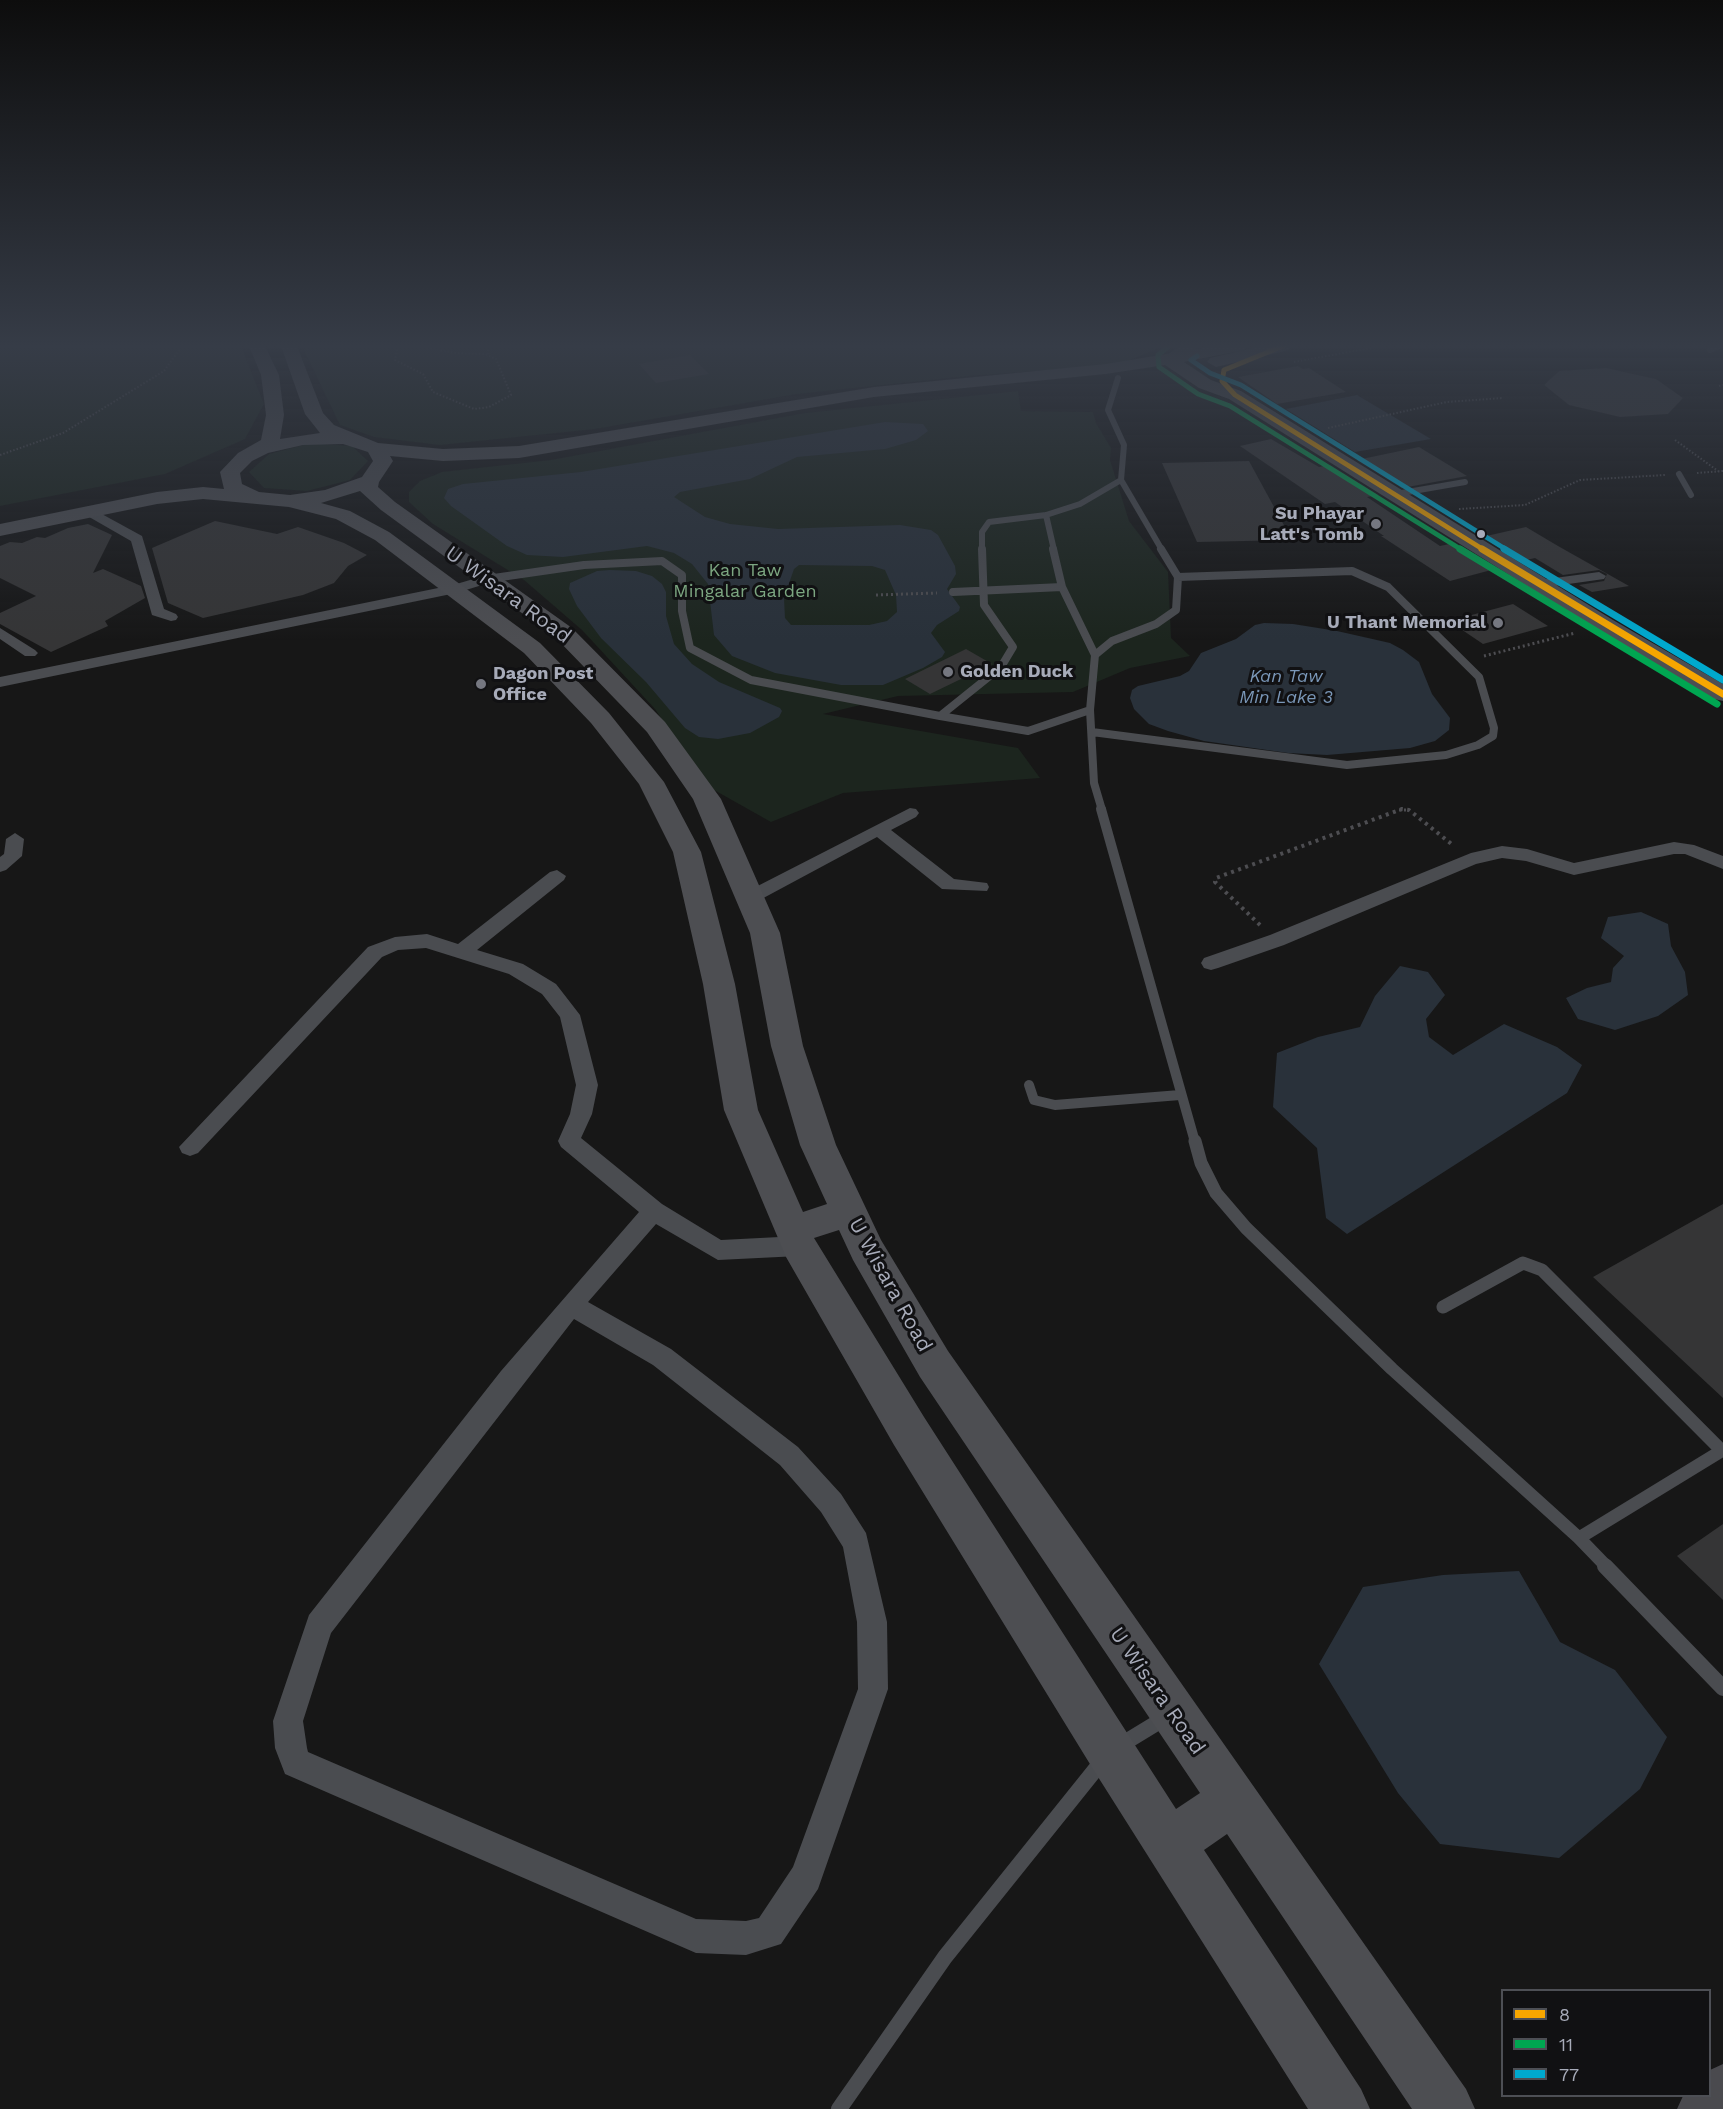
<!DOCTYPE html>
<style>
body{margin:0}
#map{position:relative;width:1723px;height:2109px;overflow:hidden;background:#171717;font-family:"Work Sans",sans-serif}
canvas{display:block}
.legend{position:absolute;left:1501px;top:1989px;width:210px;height:108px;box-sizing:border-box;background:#111113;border:2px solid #4d4f55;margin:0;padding:8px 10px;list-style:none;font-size:18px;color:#a7abb9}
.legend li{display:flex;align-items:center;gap:12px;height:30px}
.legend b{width:30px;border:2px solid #4d4f55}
</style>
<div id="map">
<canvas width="1723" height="2109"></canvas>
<ul class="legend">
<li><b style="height:8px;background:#f7a600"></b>8</li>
<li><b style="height:8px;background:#00a651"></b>11</li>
<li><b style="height:8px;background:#00a9ce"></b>77</li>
</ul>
</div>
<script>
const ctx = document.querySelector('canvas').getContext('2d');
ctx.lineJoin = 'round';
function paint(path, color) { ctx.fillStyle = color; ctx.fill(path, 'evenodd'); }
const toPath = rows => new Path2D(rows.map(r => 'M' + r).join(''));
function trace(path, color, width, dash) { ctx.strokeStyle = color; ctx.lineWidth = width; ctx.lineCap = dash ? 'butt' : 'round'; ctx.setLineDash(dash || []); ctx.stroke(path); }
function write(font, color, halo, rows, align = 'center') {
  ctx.font = font + ' "Work Sans",sans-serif'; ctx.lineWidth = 6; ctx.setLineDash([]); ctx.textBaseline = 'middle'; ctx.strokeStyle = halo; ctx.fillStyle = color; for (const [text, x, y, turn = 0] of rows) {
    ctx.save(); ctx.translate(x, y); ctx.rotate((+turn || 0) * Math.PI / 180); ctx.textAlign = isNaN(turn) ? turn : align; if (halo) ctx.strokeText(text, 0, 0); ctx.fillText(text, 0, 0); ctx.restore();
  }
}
paint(toPath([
 [0,346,241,346,264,404,245,439,165,474,0,506],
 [302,346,1163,346,1118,365,968,376,797,394,595,429,440,445,374,437,340,425],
 [1018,391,1021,411,1093,412,1096,423,1111,448,1110,460,1129,521,1168,572,1171,638,1190,656,1130,668,1073,692,898,696,823,714,1018,748,1040,778,843,793,771,822,707,786,655,709,582,630,524,580,433,524,409,502,409,492,420,481,442,472,551,460,805,413],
 [311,443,352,446,368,461,350,480,307,491,264,488,249,472,269,454]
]), '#1c251e');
paint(toPath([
 [1357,395,1431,439,1355,452,1286,409],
 [885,422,923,424,928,431,916,440,885,449,797,457,750,479,680,492,674,497,705,517,730,524,778,529,900,525,931,530,938,535,955,566,956,574,947,589,960,607,959,611,937,625,931,633,945,652,942,657,923,668,883,685,841,685,775,673,732,656,714,635,708,584,692,564,674,553,647,546,563,557,527,555,507,546,451,506,444,498,448,489,463,484,581,472],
 [799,565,872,566,885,570,896,595,897,612,887,621,869,625,791,625,785,618,784,598,794,569],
 [610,570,636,571,652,576,662,584,666,592,666,616,674,644,692,664,719,682,780,708,782,711,779,717,750,733,718,739,699,737,685,728,646,682,601,638,577,606,569,589,570,583,597,571],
 [1264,623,1293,624,1337,631,1390,643,1403,650,1419,662,1432,694,1450,718,1449,730,1435,741,1410,748,1327,755,1288,753,1204,741,1168,731,1149,724,1134,709,1130,698,1132,690,1138,686,1180,676,1189,671,1201,653,1236,639,1255,625],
 [1641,912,1668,924,1671,946,1685,972,1688,995,1658,1016,1615,1030,1578,1019,1566,998,1587,988,1611,982,1613,968,1624,956,1601,938,1608,917],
 [1400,966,1428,972,1445,995,1426,1019,1429,1037,1453,1055,1504,1024,1557,1047,1582,1065,1567,1093,1347,1234,1326,1218,1317,1148,1273,1107,1277,1053,1318,1037,1360,1027,1375,996],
 [1519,1571,1560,1642,1615,1670,1667,1737,1640,1789,1559,1858,1440,1844,1398,1793,1319,1664,1363,1587,1443,1575]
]), '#29313a');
paint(toPath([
 [690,355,709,374,656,383,639,364],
 [1298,366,1303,369,1309,368,1346,392,1277,404,1238,377],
 [1606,368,1656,379,1683,398,1668,414,1620,417,1569,405,1544,385,1559,371],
 [1271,439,1319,467,1330,465,1378,495,1367,497,1440,546,1454,543,1495,569,1450,581,1381,536,1384,536,1335,502,1325,504,1240,446],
 [1419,447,1467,476,1402,488,1357,460],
 [1249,461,1292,540,1197,542,1162,463],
 [215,521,277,534,298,527,344,543,367,555,348,566,334,583,303,595,203,618,168,603,152,548],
 [88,524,112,535,93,573,103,569,141,586,145,598,105,621,108,626,51,652,0,624,0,613,36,596,0,578,0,546,10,542,22,543,37,537,45,538,68,528],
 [1526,527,1558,546,1629,586,1592,592,1579,585,1604,581,1607,574,1599,570,1563,575,1535,558,1522,561,1482,537],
 [1513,604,1548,626,1483,644,1449,621],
 [966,649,992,664,930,694,905,679],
 [1723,1204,1723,1398,1593,1277],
 [1723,1524,1723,1600,1677,1556]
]), '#353536');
trace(toPath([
 [398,346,395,360,423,374,433,392,474,409,489,407,511,395,496,359,485,354,455,353,419,346],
 [487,346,489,356],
 [1529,346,1569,346],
 [1294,362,1382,346],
 [1719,386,1723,385],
 [1328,428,1447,402,1502,398],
 [1675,440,1718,471],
 [0,455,63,433,164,371,182,346],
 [1697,473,1723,471],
 [1459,509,1525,505,1580,480,1665,475]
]), '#4d4d51', 2, [1.5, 2]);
trace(toPath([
 [876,595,937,593],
 [1484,656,1575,633],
 [1399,810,1409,810]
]), '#4d4d51', 3, [2, 3]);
trace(toPath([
 [1260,925,1215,882,1216,878,1402,809,1409,810,1454,846]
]), '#4d4d51', 4, [3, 4.5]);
trace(toPath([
 [1710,350,1719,346],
 [1679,474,1691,495],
 [1121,480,1162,550],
 [1396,494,1465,482],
 [1046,515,1054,550],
 [982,550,982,532,989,522,1046,515,1080,504,1121,480,1124,445,1108,410,1118,378]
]), '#4a4c50', 6);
trace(toPath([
 [1053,549,1062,587,1095,655],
 [487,579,584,565,662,561,682,575,682,611,690,648,751,680,940,716,1001,667,1013,647,984,605,982,549],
 [953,592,1062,587],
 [940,716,1028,731,1090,710],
 [1092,732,1347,765,1446,755,1478,745,1493,736,1494,728,1479,677,1388,587,1352,571,1178,577],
 [1102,810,1094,783,1090,710,1095,655,1112,641,1156,624,1176,610,1178,577,1161,549]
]), '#4a4c50', 8);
trace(toPath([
 [1101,809,1195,1142],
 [1029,1085,1034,1100,1055,1105,1180,1095]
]), '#4a4c50', 10);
trace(toPath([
 [1195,1141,1201,1163,1216,1193,1246,1228,1392,1369,1579,1538,1607,1567],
 [1443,1307,1523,1263,1542,1270,1722,1451],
 [1579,1538,1723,1450]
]), '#4a4c50', 13);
trace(toPath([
 [1605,1566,1723,1688],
 [1119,1746,1165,1718],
 [839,2109,945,1957,1103,1760]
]), '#4a4c50', 16);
paint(toPath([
 [89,507,142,536,164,609,176,614,178,617,176,620,171,621,152,615,131,541,84,514,82,511,89,507],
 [1599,572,1606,576,1604,579,1540,588,1533,584,1540,580,1599,572],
 [487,575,492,576,492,582,456,593,0,687,0,677,453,585,487,575],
 [0,628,35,650,38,653,35,656,25,656,0,639,0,628],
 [910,808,916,809,919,813,916,817,891,830,954,879,987,883,989,887,987,891,942,889,877,837,756,902,749,904,742,902,740,898,742,894,910,808],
 [15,833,24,839,22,856,6,870,0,872,0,857,4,854,6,839,15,833],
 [1674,842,1694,845,1723,856,1723,869,1685,854,1674,854,1574,875,1526,861,1502,858,1476,864,1284,945,1218,968,1211,970,1204,968,1201,963,1204,958,1270,935,1471,853,1502,846,1527,849,1574,863,1674,842],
 [557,870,566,876,564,880,477,950,523,964,556,984,580,1015,598,1085,592,1114,581,1138,662,1204,721,1240,799,1236,807,1239,811,1246,807,1253,799,1256,718,1260,656,1224,588,1302,671,1349,798,1447,841,1494,866,1533,887,1622,888,1689,818,1889,781,1944,746,1955,696,1953,285,1774,275,1748,273,1721,309,1615,501,1371,639,1212,561,1147,558,1141,570,1114,576,1085,560,1017,542,994,509,974,426,948,398,950,382,957,198,1153,190,1156,182,1153,179,1147,368,947,395,937,427,934,458,944,550,872,557,870],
 [574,1319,653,1365,780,1465,821,1512,843,1547,857,1622,858,1689,793,1867,759,1918,746,1921,696,1919,308,1752,307,1748,303,1721,331,1633,574,1319]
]), '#4a4c50');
paint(toPath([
 [1180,346,1198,346,1174,363,1164,363,1161,360,1164,357,1180,346],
 [1723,2064,1723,2109,1677,2109,1683,2096,1710,2096,1710,2070,1723,2064]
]), '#4a4a4e');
paint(toPath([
 [249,346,265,346,279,375,284,415,280,439,320,433,305,414,281,346,297,346,323,413,334,425,378,443,443,449,519,446,874,387,1106,364,1215,346,1246,346,1244,350,1184,362,1211,380,1241,391,1613,620,1723,684,1723,701,1714,699,1597,630,1229,399,1199,388,1165,365,1106,374,874,397,519,458,443,461,390,456,393,461,379,482,378,487,395,502,572,628,665,722,721,799,780,933,803,1046,836,1145,881,1240,948,1351,1466,2089,1475,2109,1412,2109,1227,1834,1204,1850,1361,2089,1370,2109,1308,2109,1093,1769,894,1445,786,1257,724,1110,703,984,673,852,639,784,591,723,524,653,375,540,336,519,289,507,203,499,157,504,0,536,0,524,157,492,203,487,224,489,220,472,238,453,261,440,266,415,261,375,249,346],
 [343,444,368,452,373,461,362,477,325,490,290,495,259,492,242,484,240,473,252,461,268,453,303,445,343,444],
 [360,491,381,510,556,638,647,732,693,799,750,933,771,1046,800,1145,827,1204,803,1212,758,1110,735,984,701,852,664,782,609,713,540,643,389,532,350,511,321,503,360,491],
 [839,1230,853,1260,920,1377,1200,1793,1176,1809,924,1417,814,1238,839,1230],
 [1262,346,1291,346,1289,350,1216,367,1207,362,1210,358,1262,346]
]), '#4d4e52');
trace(toPath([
 [1283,346,1224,370,1222,381,1235,395,1484,550]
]), '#f7a600', 5);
trace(toPath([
 [1482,549,1723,694]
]), '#f7a600', 7);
trace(toPath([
 [1169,346,1158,355,1159,367,1198,394,1230,406,1462,550]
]), '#00a651', 5);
trace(toPath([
 [1460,549,1717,704]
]), '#00a651', 7);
trace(toPath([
 [1197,356,1191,360,1210,373,1241,385,1507,550]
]), '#00a9ce', 5);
trace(toPath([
 [1504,549,1723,680]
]), '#00a9ce', 7);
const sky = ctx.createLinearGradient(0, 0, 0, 641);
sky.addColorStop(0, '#0d0d0d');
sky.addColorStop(0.54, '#363c47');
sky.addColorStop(1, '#363c4700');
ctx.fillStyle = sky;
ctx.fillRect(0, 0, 1723, 641);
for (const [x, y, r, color] of [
 [1376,524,6,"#757780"],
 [1481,534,5,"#a7abb9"],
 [1498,623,6,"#757780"],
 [948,672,6,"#757780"],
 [481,684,6,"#757780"]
]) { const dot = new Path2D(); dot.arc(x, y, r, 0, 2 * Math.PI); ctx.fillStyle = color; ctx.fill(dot); trace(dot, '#111113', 2); }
write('bold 18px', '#a7abb9', '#111113', [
 ["Su Phayar",1364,514],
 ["Latt's Tomb",1364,535],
 ["U Thant Memorial",1486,623],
 ["Golden Duck",960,672,"left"],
 ["Dagon Post",493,674,"left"],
 ["Office",493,695,"left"]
], 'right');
write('18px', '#7ca681', '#111113', [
 ["Kan Taw",745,571],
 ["Mingalar Garden",745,592]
]);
write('italic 18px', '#7a97b8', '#111113', [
 ["Kan Taw",1286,677],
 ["Min Lake 3",1286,698]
]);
write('21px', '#a7abb9', '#111113', [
 ["U Wisara Road",508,595,36],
 ["U Wisara Road",890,1285,61],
 ["U Wisara Road",1157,1691,55]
]);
</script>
